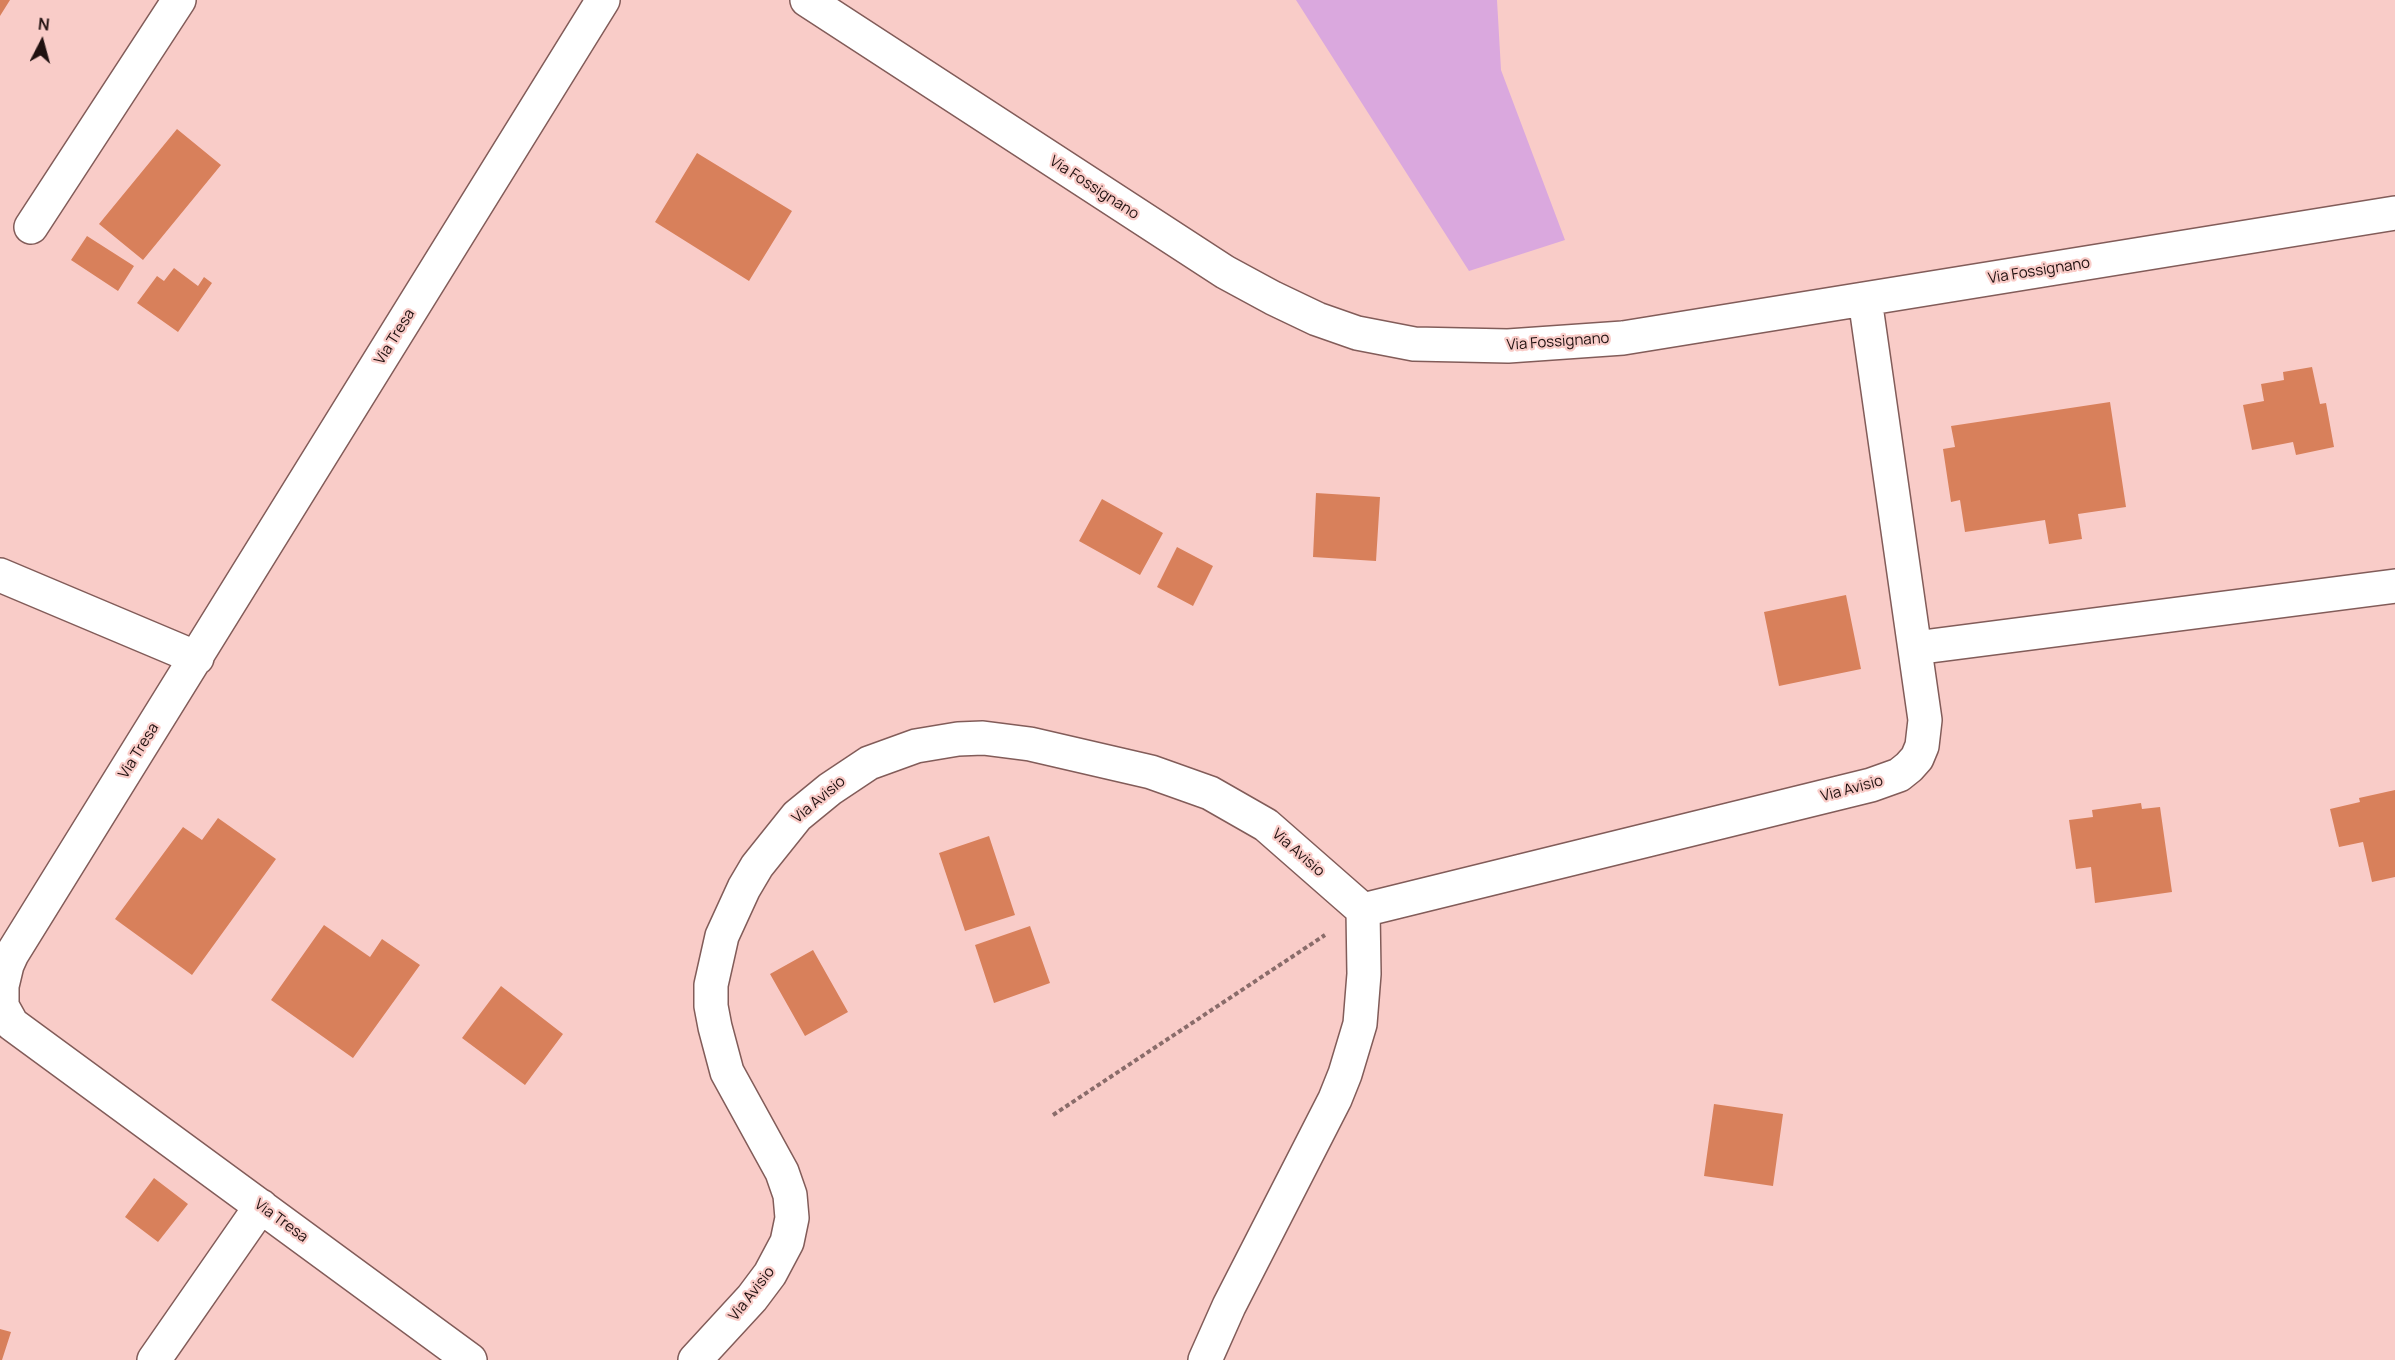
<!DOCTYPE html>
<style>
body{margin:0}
#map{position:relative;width:2395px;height:1360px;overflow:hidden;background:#f9ccc8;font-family:Manrope,sans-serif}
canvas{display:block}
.north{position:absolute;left:12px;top:12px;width:60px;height:60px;-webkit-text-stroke:4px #f9ccc8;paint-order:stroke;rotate:6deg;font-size:16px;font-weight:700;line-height:24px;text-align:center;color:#201110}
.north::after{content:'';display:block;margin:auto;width:21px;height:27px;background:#201110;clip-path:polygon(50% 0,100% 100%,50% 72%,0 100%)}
</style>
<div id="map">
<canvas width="2395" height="1360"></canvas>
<div class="north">N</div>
</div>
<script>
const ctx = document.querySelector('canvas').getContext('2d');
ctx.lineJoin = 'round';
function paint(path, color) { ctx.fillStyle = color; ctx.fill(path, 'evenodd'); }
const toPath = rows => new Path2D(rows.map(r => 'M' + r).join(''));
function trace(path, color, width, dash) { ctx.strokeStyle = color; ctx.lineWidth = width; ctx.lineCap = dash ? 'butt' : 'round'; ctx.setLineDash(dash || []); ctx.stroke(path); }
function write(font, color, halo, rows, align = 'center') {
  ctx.font = font + ' Manrope,sans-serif'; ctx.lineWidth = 4.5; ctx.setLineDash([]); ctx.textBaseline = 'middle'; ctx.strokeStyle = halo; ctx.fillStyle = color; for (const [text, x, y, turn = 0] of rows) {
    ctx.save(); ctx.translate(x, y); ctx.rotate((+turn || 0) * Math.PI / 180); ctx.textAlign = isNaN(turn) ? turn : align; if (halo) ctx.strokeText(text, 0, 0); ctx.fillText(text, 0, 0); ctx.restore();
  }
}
paint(toPath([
 [1296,0,1497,0,1501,70,1565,240,1469,271]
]), '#daa8de');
paint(toPath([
 [0,0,10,0,0,16],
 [177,129,221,165,143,260,99,224],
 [697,153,792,211,749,281,655,222],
 [87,236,134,266,118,291,71,260],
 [174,268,198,286,204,277,212,283,178,332,137,303,157,276,164,281],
 [2312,367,2320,404,2326,403,2334,447,2296,455,2293,442,2252,450,2243,405,2264,401,2261,384,2284,380,2283,372],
 [2110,402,2126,507,2078,514,2082,539,2049,544,2045,520,1965,532,1960,500,1951,502,1943,449,1955,447,1951,426],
 [1316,493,1380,497,1376,561,1313,557],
 [1102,499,1163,533,1140,575,1079,541],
 [1177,547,1213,566,1193,606,1157,587],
 [1846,595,1861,669,1779,686,1764,612],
 [2395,790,2395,877,2372,882,2363,842,2339,847,2330,809,2360,802,2359,798],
 [2141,803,2142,809,2160,807,2172,892,2095,903,2091,867,2076,869,2069,820,2093,817,2092,810],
 [218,818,276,859,192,975,115,919,183,827,202,840],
 [989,836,1015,915,965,931,939,853],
 [324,925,370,957,382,939,420,965,353,1058,271,1000],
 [1030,926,1050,983,994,1003,975,945],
 [813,950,848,1012,805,1036,770,974],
 [501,986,563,1034,525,1085,462,1038],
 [1714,1104,1783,1114,1773,1186,1704,1176],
 [154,1178,188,1204,158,1242,125,1217],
 [0,1329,11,1332,2,1360,0,1360]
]), '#d8805b');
const minor = toPath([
 [807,0,1225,272,1273,298,1317,319,1357,333,1414,344,1508,346,1623,338,2395,213],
 [31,227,179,0],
 [0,575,197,658],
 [1915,648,2395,586],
 [154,1360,261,1206],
 [470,1360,12,1024,2,1006,2,986,7,965,12,954,603,0],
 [695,1360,752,1298,770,1274,787,1242,792,1218,790,1195,782,1172,727,1072,715,1027,711,1006,711,985,722,936,744,888,757,866,797,816,830,789,869,763,916,746,958,739,983,738,1030,744,1151,772,1210,793,1266,825,1363,910,1871,785,1899,775,1909,767,1917,758,1922,746,1925,720,1865,299],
 [1205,1360,1229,1306,1335,1099,1345,1074,1360,1024,1364,974,1363,910]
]);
trace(minor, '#825c59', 36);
trace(toPath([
 [1053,1115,1325,935]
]), '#8a6c6a', 4, [4.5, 3]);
trace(minor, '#fff', 33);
write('15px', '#201110', '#f9ccc8', [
 ["Via Fossignano",1094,188,33],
 ["Via Fossignano",2039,271,-9],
 ["Via Tresa",395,337,-58],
 ["Via Fossignano",1558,342,-4],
 ["Via Tresa",139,751,-58],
 ["Via Avisio",1852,789,-15],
 ["Via Avisio",819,800,-40],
 ["Via Avisio",1298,853,41],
 ["Via Tresa",281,1221,36],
 ["Via Avisio",752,1294,-52]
]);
</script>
